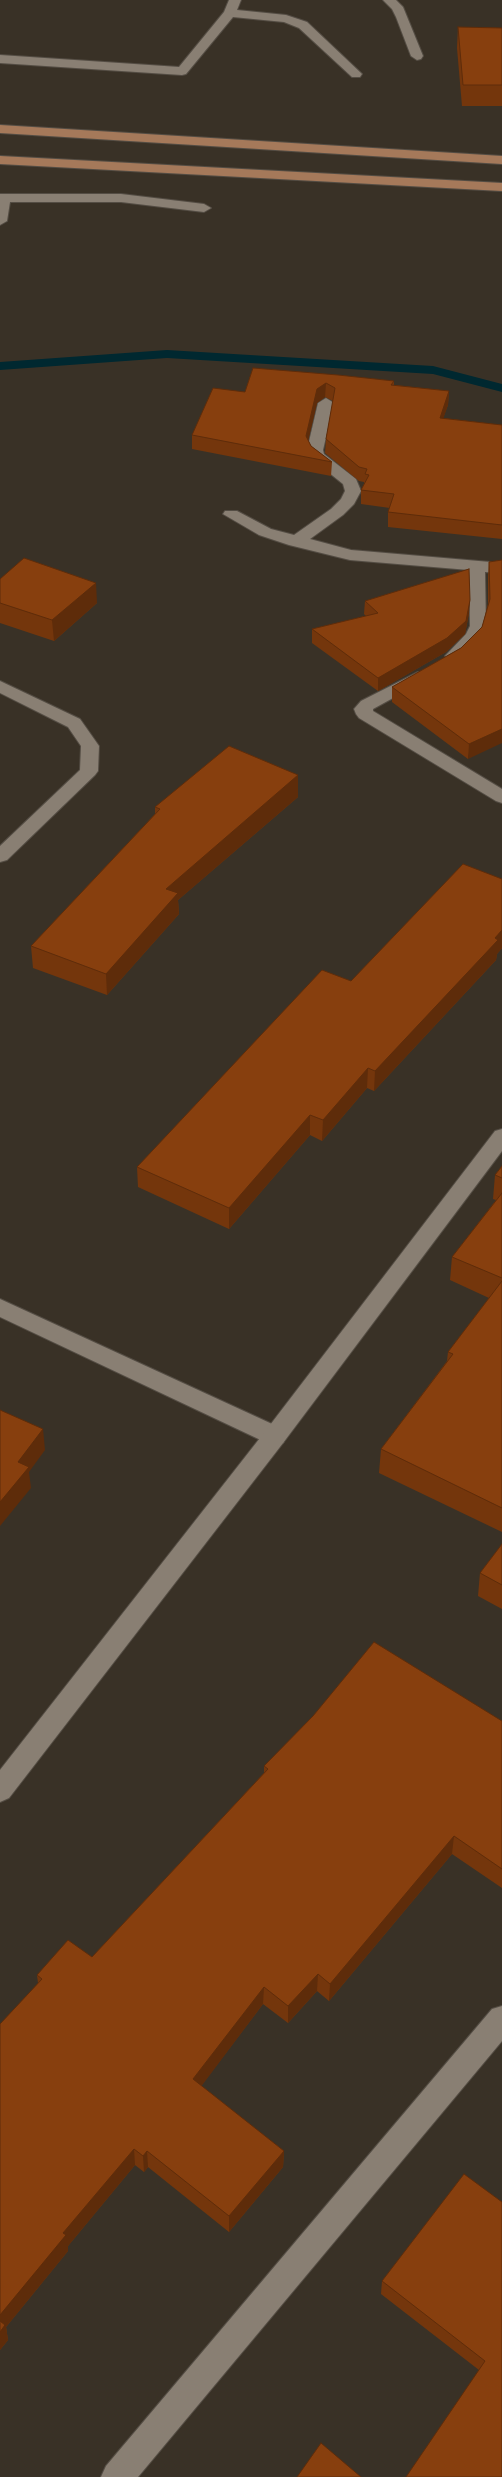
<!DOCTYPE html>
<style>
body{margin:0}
canvas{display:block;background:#393126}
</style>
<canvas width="502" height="2477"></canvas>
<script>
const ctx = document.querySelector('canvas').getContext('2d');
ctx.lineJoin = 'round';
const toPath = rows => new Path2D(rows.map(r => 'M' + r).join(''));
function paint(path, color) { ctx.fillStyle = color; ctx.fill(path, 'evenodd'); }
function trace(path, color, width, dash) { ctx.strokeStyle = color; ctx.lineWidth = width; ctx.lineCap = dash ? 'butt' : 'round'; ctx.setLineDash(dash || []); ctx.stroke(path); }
paint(toPath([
 [167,350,433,366,502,384,502,392,433,374,167,358,0,370,0,362,167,350]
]), '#002830');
const minor = toPath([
 [229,0,241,0,237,10,286,15,307,22,362,74,360,77,352,77,299,28,284,22,233,17,186,74,182,75,0,63,0,55,179,67,224,12,229,0],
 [383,0,396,0,403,7,423,56,421,59,417,60,411,56,396,17,392,9,383,0],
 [0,194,121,194,204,204,211,208,204,212,121,202,10,202,7,221,0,225,0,194],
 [326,398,334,403,323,450,324,454,356,479,361,491,354,504,343,515,310,539,351,550,502,563,502,573,485,572,486,626,480,640,460,660,448,660,445,656,466,634,470,626,469,570,350,560,289,545,259,535,223,514,225,511,237,511,271,529,294,535,331,509,341,499,345,491,343,484,312,459,307,450,318,403,326,398],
 [418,672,424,673,427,677,424,681,373,709,373,711,502,789,502,803,496,801,359,718,356,714,354,709,361,701,418,672],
 [0,681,80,719,99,746,98,771,95,775,7,860,0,862,0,846,80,770,81,746,68,727,0,693,0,681],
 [0,1299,283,1429,287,1436,283,1443,275,1445,267,1443,0,1317,0,1299],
 [502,2006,502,2041,138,2477,101,2477,106,2466,492,2009,502,2006]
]);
const tertiary = toPath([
 [502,1129,502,1151,283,1443,9,1798,0,1802,0,1770,267,1429,495,1131,502,1129]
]);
const secondary = toPath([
 [0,125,502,156,502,164,0,133,0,125],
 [0,156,502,183,502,191,0,164,0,156]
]);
trace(minor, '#544d44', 2);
trace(tertiary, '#544d44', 2);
trace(secondary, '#544d44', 2);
paint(minor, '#897f73');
paint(tertiary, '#897f73');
paint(secondary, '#a5795a');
paint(toPath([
 [458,27,502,28,502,106,462,106,457,48],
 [253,368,394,381,394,385,449,391,448,405,443,418,502,425,502,539,388,527,388,512,390,508,361,504,361,490,364,484,364,482,359,481,325,453,326,439,333,401,325,397,317,403,308,440,311,446,332,462,331,476,192,449,192,435,245,392],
 [502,560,468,759,392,702,392,687,461,648,482,627,488,604,488,576,489,562],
 [0,579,97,603,54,641,0,623],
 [365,601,469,613,465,634,446,652,378,691,312,643,312,629,366,616,364,614],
 [298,775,298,797,178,900,179,914,107,995,33,968,31,946,155,814,155,807],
 [502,879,502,948,497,954,496,960,374,1091,367,1088,322,1141,310,1135,229,1229,138,1187,137,1167,351,981],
 [502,1166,502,1532,379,1473,381,1449,447,1361,448,1352,489,1298,450,1280,452,1257,496,1200,493,1199,495,1175],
 [502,1544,502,1609,478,1596,480,1573],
 [502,1721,502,1888,452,1854,329,2001,317,1991,288,2023,263,2004,201,2086,284,2151,283,2167,229,2232,148,2167,144,2172,135,2165,68,2246,68,2251,6,2327,8,2340,0,2350,38,1983,37,1975,92,1957,264,1773,264,1766],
 [502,2202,502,2477,479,2370,381,2294,382,2281]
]), '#74360c');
paint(toPath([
 [326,383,325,397,317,403,306,450,306,436,317,389],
 [449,391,448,405,439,431,440,418],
 [96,583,97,603,54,641,52,620],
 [470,600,469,613,465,634,446,652,378,691,378,678],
 [502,729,502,743,468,759,469,744],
 [298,775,298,797,178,900,179,914,107,995,106,974,166,889],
 [502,930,502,948,497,954,496,960,374,1091,375,1071],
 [368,1068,367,1088,322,1141,323,1120],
 [310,1115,310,1135,229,1229,229,1208],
 [43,1429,45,1450,29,1472,31,1488,0,1526,0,1502,18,1462],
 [454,1836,452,1854,329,2001,330,1984],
 [318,1974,317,1991,288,2023,288,2006],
 [264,1987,263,2004,194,2096,193,2079],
 [134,2149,135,2165,68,2246,68,2251,6,2327,8,2340,0,2350,0,2315,63,2233],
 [147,2151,148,2167,144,2172,143,2156],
 [284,2151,283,2167,229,2232,229,2216]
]), '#5e2c0a');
const building = toPath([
 [458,27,502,28,502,85,463,85,458,27],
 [253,368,338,375,394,381,391,385,449,391,440,418,502,425,502,525,388,512,394,494,361,490,369,475,365,474,367,469,359,467,326,439,335,388,326,383,317,389,306,436,311,446,332,462,192,435,213,388,245,392,253,368],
 [24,558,96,583,52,620,0,603,0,579,24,558],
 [502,560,502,729,469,744,392,687,461,648,482,627,490,599,489,562,502,560],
 [469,569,470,600,466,621,447,638,378,678,312,629,378,613,365,601,469,569],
 [229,746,298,775,166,889,178,893,106,974,31,946,160,809,155,807,229,746],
 [463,864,502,879,502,930,495,938,498,940,375,1071,368,1068,323,1120,310,1115,229,1208,137,1167,322,970,351,981,463,864],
 [502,1166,502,1178,495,1175,502,1166],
 [502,1193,502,1278,452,1257,502,1193],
 [502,1281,502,1508,381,1449,453,1354,448,1352,502,1281],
 [0,1410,43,1429,18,1462,29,1467,0,1502,0,1410],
 [502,1544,502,1585,480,1573,502,1544],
 [374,1642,502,1721,502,1869,454,1836,330,1984,318,1974,288,2006,264,1987,193,2079,284,2151,229,2216,147,2151,143,2156,134,2149,63,2233,66,2235,0,2315,0,2024,42,1979,37,1975,68,1940,92,1957,268,1769,264,1766,313,1716,374,1642],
 [464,2174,502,2202,502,2477,406,2477,485,2361,382,2281,464,2174],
 [0,2321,5,2325,0,2332,0,2321],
 [321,2443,361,2477,297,2477,321,2443]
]);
paint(building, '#873f0e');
trace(building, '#5e2c0a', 1);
</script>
